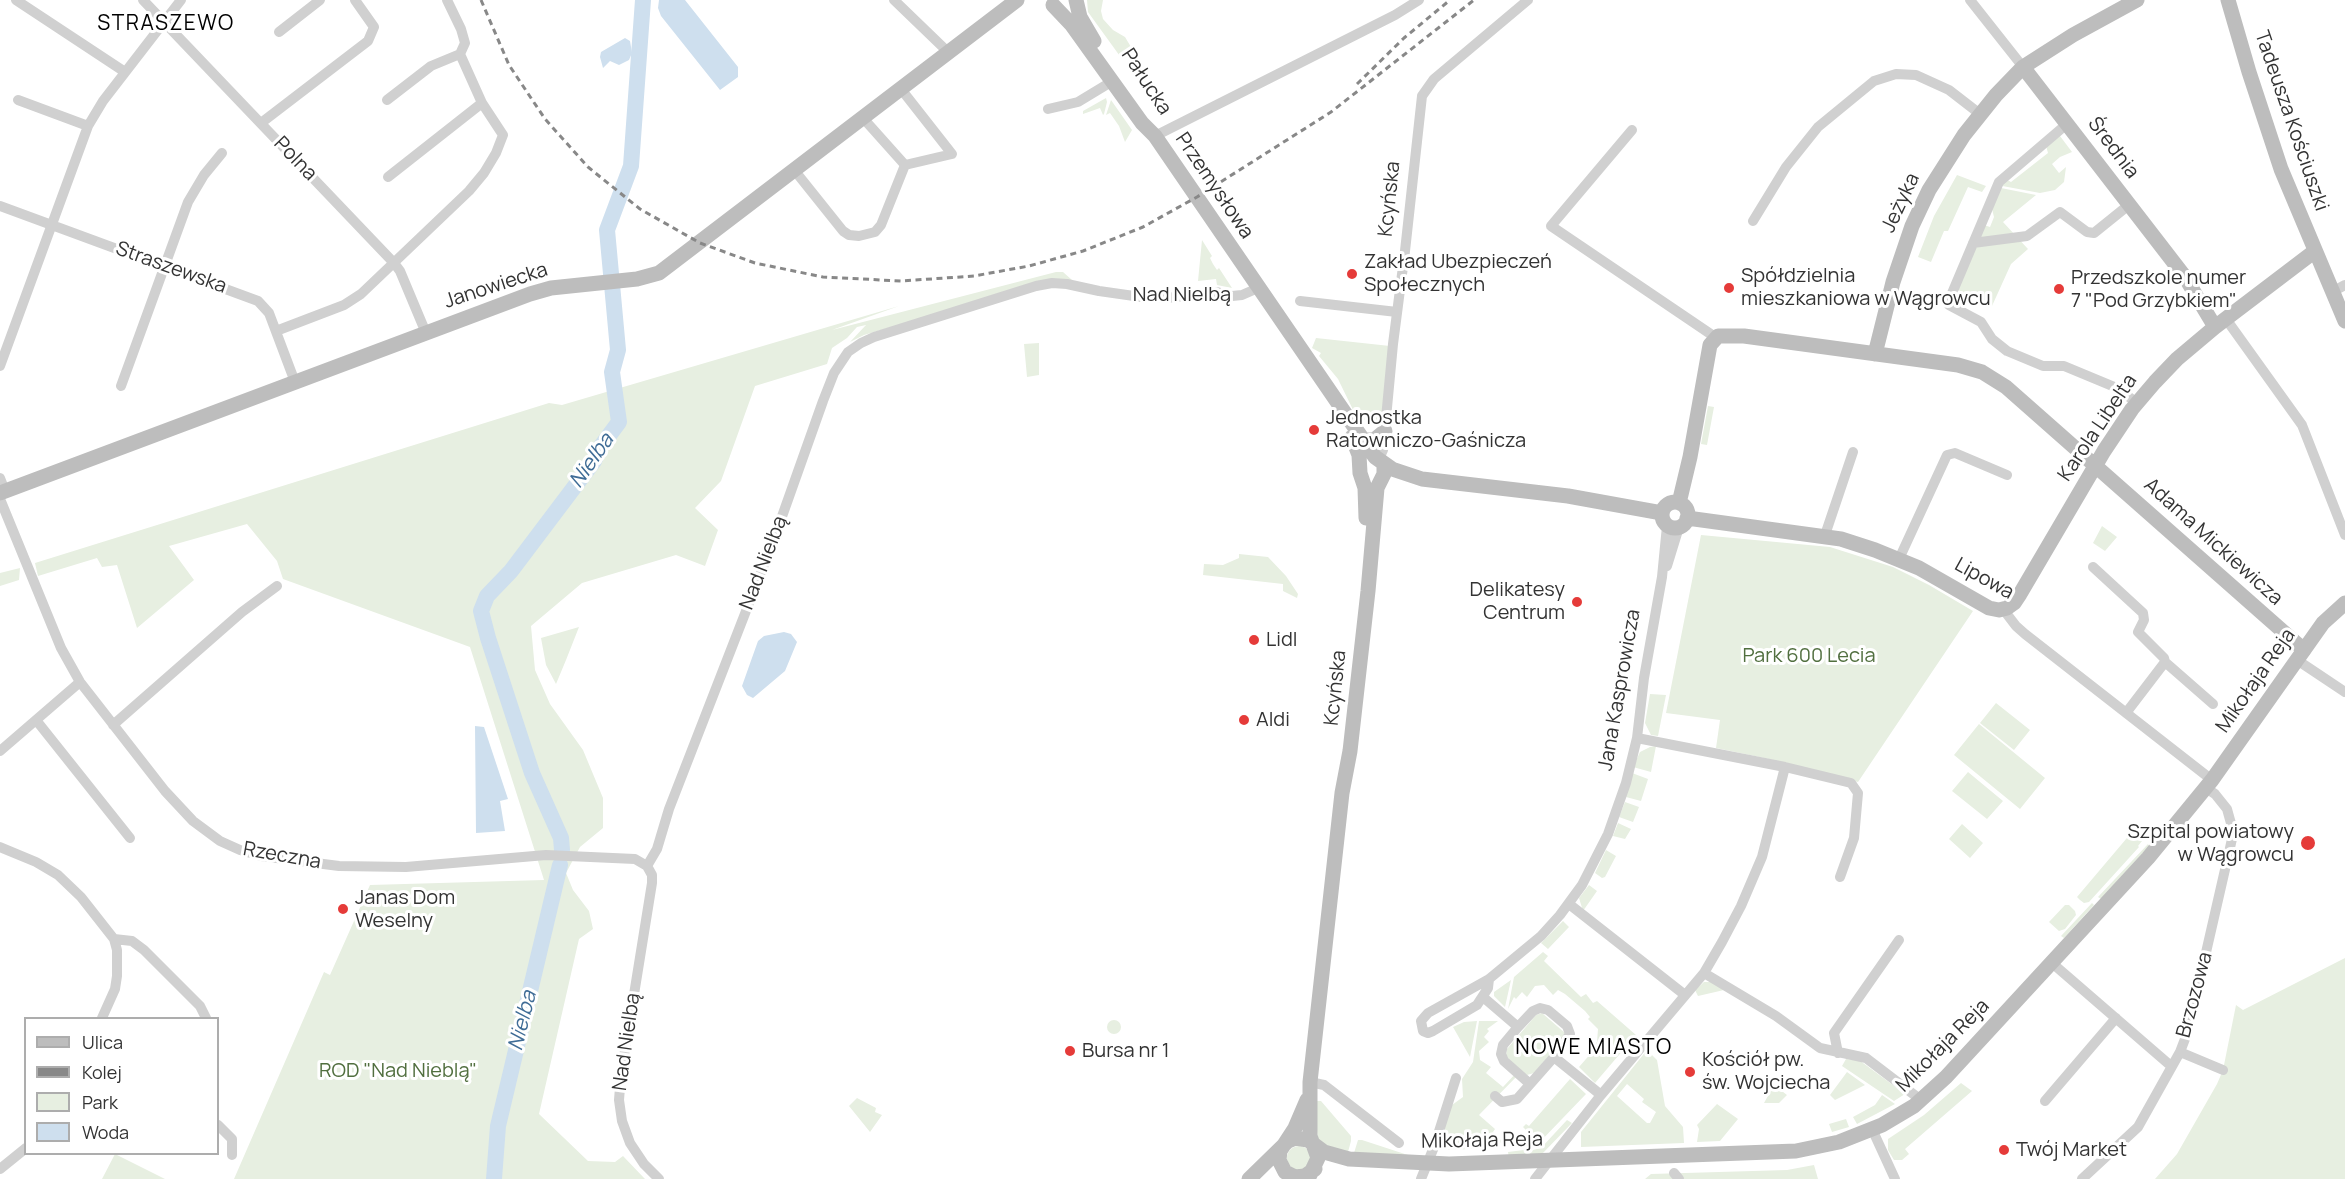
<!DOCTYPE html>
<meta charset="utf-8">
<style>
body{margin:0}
#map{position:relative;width:2345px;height:1179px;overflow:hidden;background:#fff;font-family:Manrope,sans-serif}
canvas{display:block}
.legend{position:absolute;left:24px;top:1017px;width:195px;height:138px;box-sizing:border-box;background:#fff;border:2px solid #adadad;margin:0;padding:8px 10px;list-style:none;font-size:18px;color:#333}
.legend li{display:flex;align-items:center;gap:12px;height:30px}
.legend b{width:30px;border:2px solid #adadad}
</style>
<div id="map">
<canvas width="2345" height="1179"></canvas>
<ul class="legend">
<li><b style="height:8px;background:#bdbdbd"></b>Ulica</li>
<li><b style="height:8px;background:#888"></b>Kolej</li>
<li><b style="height:16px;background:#e7efe1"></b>Park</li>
<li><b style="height:16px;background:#cedfee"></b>Woda</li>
</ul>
</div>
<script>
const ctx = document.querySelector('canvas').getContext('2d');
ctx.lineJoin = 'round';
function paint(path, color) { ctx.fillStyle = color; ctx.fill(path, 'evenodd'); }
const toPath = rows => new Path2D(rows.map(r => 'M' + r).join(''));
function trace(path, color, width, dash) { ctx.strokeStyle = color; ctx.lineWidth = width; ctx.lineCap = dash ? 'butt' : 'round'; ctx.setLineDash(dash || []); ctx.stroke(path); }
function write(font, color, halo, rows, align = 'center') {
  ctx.font = font + ' Manrope,sans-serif'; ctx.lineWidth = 6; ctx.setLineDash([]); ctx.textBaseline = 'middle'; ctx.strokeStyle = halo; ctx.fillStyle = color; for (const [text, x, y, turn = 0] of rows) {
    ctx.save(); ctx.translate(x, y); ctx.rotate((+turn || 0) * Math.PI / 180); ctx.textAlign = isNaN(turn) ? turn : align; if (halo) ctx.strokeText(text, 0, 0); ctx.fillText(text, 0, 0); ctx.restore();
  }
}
paint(toPath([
 [1087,0,1103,0,1101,11,1103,19,1113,30,1125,37,1131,47,1132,52,1129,57,1122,59,1088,12],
 [1136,66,1146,71,1146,83,1141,85,1132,70],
 [1106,98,1107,102,1104,114,1103,115,1100,108,1083,114,1083,111],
 [1111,100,1132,130,1125,142,1119,126,1110,113,1106,115],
 [2057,132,2072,152,2060,157,2052,164,2059,173,2066,167,2064,182,2055,190,2040,193,1997,185,2002,177,2011,182,2048,153,2045,142],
 [1957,175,1986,186,1982,192,1968,187,1948,231,1944,231,1931,262,1918,257,1934,216],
 [1996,187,2036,195,2003,222,2028,249,2011,264,1992,306,1954,288,1981,224,1990,227,1994,217,1990,201],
 [1202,240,1212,256,1210,258,1213,264,1217,270,1219,268,1232,288,1217,285,1216,279,1198,281],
 [1056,272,1063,272,1072,280,955,308,864,335,850,342,866,325,857,327,847,338,832,348,827,364,755,386,721,481,695,508,718,530,705,566,676,555,582,583,531,626,535,670,550,704,583,750,603,798,603,828,580,847,566,873,573,890,589,911,593,929,579,939,539,1114,588,1161,615,1162,623,1156,645,1179,234,1179,324,972,330,975,370,885,544,880,470,647,283,579,277,561,247,524,169,546,194,580,137,628,117,565,102,567,97,558,38,576,35,563,549,403,562,405,899,306,832,330],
 [1316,338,1390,346,1381,424,1357,418,1338,379,1319,356,1321,353,1312,348],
 [1039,343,1039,375,1027,377,1024,344],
 [1708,406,1714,407,1707,445,1701,444],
 [2102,526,2117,537,2105,551,2093,543],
 [1701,535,1830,547,1893,567,1929,585,1973,611,1858,782,1769,759,1716,748,1720,720,1666,713],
 [1239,554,1268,557,1286,576,1298,594,1297,598,1283,591,1283,584,1203,575,1204,564,1223,565,1239,558],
 [20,568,19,580,0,586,0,573],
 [579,627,566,660,556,684,546,665,541,638],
 [1650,694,1666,695,1658,736,1651,735,1645,723],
 [1996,703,2030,730,2014,750,1980,723],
 [1979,724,2045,778,2020,809,1954,755],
 [1656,746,1651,772,1633,767,1640,752,1650,747],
 [1968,772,2003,801,1987,819,1952,791],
 [1632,773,1648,779,1641,801,1626,797],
 [1625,802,1639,807,1633,822,1619,817],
 [1618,823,1631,829,1625,839,1613,836],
 [1962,824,1983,843,1970,858,1949,839],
 [2132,832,2145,841,2142,841,2138,846,2139,847,2089,902,2084,903,2080,900,2077,897],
 [2148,844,2149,846,2101,899,2098,897],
 [1606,850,1616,856,1605,877,1602,878,1595,873],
 [1589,885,1597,891,1583,911,1579,898],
 [2092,903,2094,905,2064,938,2061,936],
 [2065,905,2069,905,2075,911,2076,915,2065,929,2059,931,2049,922],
 [1563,921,1569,927,1548,949,1541,943],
 [1543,952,1548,956,1544,961,1581,997,1586,994,1593,1003,1597,1001,1636,1035,1595,1083,1579,1067,1593,1051,1591,1048,1597,1042,1598,1029,1588,1019,1590,1017,1585,1011,1565,994,1558,990,1553,995,1544,985,1535,986,1527,997,1522,992,1516,999,1514,997,1508,1009,1514,977],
 [2345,958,2345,1179,2155,1179,2177,1154,2217,1084,2223,1070,2236,1005,2243,1010],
 [1511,980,1505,1007,1494,996,1494,992],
 [1704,982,1712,982,1724,990,1698,996,1695,990],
 [1542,1013,1565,1033,1560,1043,1552,1036,1542,1046,1551,1053,1534,1073,1527,1075,1514,1066,1506,1055,1507,1049,1536,1015],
 '1107 1027a7 7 0 1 1 14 0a7 7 0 1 1-14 0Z',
 [1477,1021,1470,1057,1453,1027,1464,1022],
 [1479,1021,1498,1021,1487,1029,1489,1031,1484,1037,1489,1042,1479,1051,1480,1060,1491,1067,1486,1073,1503,1087,1517,1072,1519,1074,1479,1115,1495,1129,1493,1132,1502,1141,1496,1147,1490,1148,1450,1150,1438,1145,1452,1105,1463,1097,1462,1079,1473,1062],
 [1647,1050,1657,1060,1665,1106,1683,1127,1684,1143,1581,1147,1581,1132],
 [1627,1084,1644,1099,1642,1102,1656,1112,1650,1123,1647,1123,1617,1096],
 [1846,1059,1859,1060,1905,1094,1894,1101,1842,1066],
 [1847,1072,1865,1085,1835,1100,1830,1095],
 [1570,1079,1586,1094,1537,1145,1529,1148,1520,1142,1528,1132,1523,1127,1526,1124,1529,1126],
 [1961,1083,1972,1091,1905,1149,1909,1154,1902,1160,1894,1160,1888,1150,1888,1139,1924,1115],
 [1774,1085,1787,1095,1779,1103,1764,1103],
 [1882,1095,1895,1104,1857,1124,1853,1117,1875,1105],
 [857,1098,876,1108,875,1112,882,1115,870,1132,849,1106],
 [1315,1101,1321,1101,1351,1136,1351,1141,1348,1152,1318,1143],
 [1717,1104,1738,1119,1720,1141,1697,1142,1699,1129,1697,1125],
 [1846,1119,1849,1127,1832,1132,1829,1124],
 [1567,1120,1572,1123,1542,1154,1509,1158,1508,1152,1524,1150,1525,1152,1541,1148],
 [1358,1140,1362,1140,1417,1158,1354,1153],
 '1287 1158a12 12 0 1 1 24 0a12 12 0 1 1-24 0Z',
 [115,1154,165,1179,102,1179],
 [1814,1165,1818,1179,1645,1179,1651,1174,1787,1170]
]), '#e7efe1');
paint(toPath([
 [659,0,685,0,738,67,738,77,720,90,661,16,658,8],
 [625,38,630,41,632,53,629,60,619,65,610,61,603,68,600,57,601,52],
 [784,632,791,634,797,642,785,671,753,698,747,695,742,686,758,641,764,636],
 [475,726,484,727,508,799,500,801,505,831,476,833]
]), '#cedfee');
trace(toPath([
 [562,850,561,838,532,773,488,638,481,611,487,596,511,571,594,461,599,449,619,422,612,372,618,350,607,230,631,166,643,0],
 [494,1179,498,1126,560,865]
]), '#cedfee', 16);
trace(toPath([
 [16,0,125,72],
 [143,0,394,263,400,271,426,333],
 [894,0,949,53],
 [1970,0,2023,67],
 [279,32,320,0],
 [901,89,952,154,905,165],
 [18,100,88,126],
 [387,100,431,66,460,54],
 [1048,109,1078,102,1111,82],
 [863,118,905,165],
 [261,123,368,41,374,27,355,0],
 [2068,123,1999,182,1950,298,1949,305,1981,322,1992,339,2007,351,2043,366,2064,366,2117,388,2137,403],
 [1632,130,1551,226,1715,337],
 [1155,136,1395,15,1419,0],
 [795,171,843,231,849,235,859,236,875,232,881,225,905,165],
 [388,177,482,103],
 [0,206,258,301,269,313,295,382],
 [1753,221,1786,167,1818,127,1874,81,1896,74,1916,75,1949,90,1980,114],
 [1973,243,2027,236,2060,212,2087,232,2094,233,2130,204],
 [2332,292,2345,285],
 [1300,301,1397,312],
 [2226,319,2302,425,2345,535],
 [276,331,344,305,361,294,469,191,484,173,496,153,503,135,482,103,460,54,465,43,461,29,447,0],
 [0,366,88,126,103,101,181,0],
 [121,386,188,202,204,175,222,153],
 [1379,459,1383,450,1393,344,1405,251,1422,96,1434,79,1528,0],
 [0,478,5,491],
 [0,499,61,648,80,682,165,791,193,821,220,841,240,850,261,856,339,866,406,867,546,855,635,859,647,866,652,875,652,883,621,1075,619,1100,622,1121,630,1143,644,1164,659,1179],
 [1825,535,1853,452],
 [1899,559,1947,455,1955,453,2007,475],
 [1667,566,1679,527],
 [2093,567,2143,613,2144,620,2138,632,2164,658,2165,662,2126,713],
 [2003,609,2016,626,2025,634,2212,780],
 [2297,660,2345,692],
 [2165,662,2213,704],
 [36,720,130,838],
 [113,725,242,612,277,586],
 [1637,738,1785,767,1851,783,1858,793,1854,838,1840,877],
 [0,751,80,682],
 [0,847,36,862,58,875,81,897,114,939,117,950,117,976,115,989,102,1018],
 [647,866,657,849,669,809,774,539,823,401,834,373,848,352,861,343,874,337,1036,286,1052,283,1067,284,1099,291,1148,298,1167,298,1217,292,1232,296,1242,295,1258,288],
 [1569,904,1685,995],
 [114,939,132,941,144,950,200,1006,206,1018],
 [2052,963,2171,1066],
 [1704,973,1776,1016,1820,1048,1866,1058,1921,1100],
 [1489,979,1541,936,1560,915,1582,885,1608,834,1626,783,1637,738,1644,678,1662,577,1667,526],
 [1489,979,1488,988,1477,1005,1433,1031,1428,1033,1423,1031,1421,1021,1428,1013,1489,979],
 [1483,997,1518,1027,1503,1045,1501,1054,1504,1061,1530,1084],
 [1518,1027,1533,1011,1540,1008,1548,1010,1567,1026,1570,1034,1554,1057],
 [2180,1052,2223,1070],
 [1838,1053,1834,1033,1899,940],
 [1310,1082,1324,1085,1399,1143],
 [1495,1096,1502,1102,1517,1099,1554,1057,1601,1095],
 [2045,1101,2116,1018],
 [218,1125,232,1139,232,1155],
 [1872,1129,1895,1179],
 [0,1169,26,1148],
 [1674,1173,1679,1179],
 [1421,1179,1434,1147,1456,1078],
 [1535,1179,1601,1095,1704,973,1722,942,1741,906,1762,857,1785,767],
 [2082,1179,2138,1127,2180,1052,2188,1031,2232,839,2232,827,2227,809,2215,794,2206,788]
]), '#d0d0d0', 10);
trace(toPath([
 [1076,0,1080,17,1094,41],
 [2228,0,2249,72,2281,169,2345,321],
 [1053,5,1071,24,1142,123,1155,136,1375,457,1392,469,1422,479,1568,496,1662,513],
 [2023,67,2185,277,2215,327],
 [1875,354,1893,282,1912,226,1929,190,1964,135,1996,95,2023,67,2073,35,2137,0],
 [1352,437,1359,455,1360,473,1365,488,1366,518],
 [1363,440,1374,440,1385,431],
 [0,493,530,294,551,288,637,279,659,273,1017,0],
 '1662 515a13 13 0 1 1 26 0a13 13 0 1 1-26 0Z',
 [1679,503,1690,457,1710,345,1718,336,1744,336,1958,365,1982,372,2006,387,2304,650],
 [1687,518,1841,539,1875,550,1919,568,1989,608,1999,610,2007,608,2014,603,2020,594,2104,451,2132,409,2155,382,2177,359,2215,327,2315,251],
 [1307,1100,1295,1128,1280,1151,1279,1160,1285,1172,1295,1177,1305,1176,1315,1169],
 [1249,1179,1288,1141,1295,1138,1308,1140,1324,1152,1349,1159,1449,1164,1796,1151,1839,1142,1882,1125,1914,1106,1946,1077,2148,858,2212,780,2323,623,2345,603],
 [1308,1179,1318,1158,1310,1136,1310,1082,1342,793,1350,751,1368,591,1377,488,1384,474,1384,464]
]), '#bdbdbd', 15);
trace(toPath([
 [481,0,509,65,545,119,588,167,640,209,700,243,755,263,823,277,901,281,974,276,1029,266,1083,251,1143,227,1197,197,1331,112,1474,0],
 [1357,84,1404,38,1450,0]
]), '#888', 3, [6, 4.5]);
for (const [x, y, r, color] of [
 [1352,274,6,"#e53b39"],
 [1729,288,6,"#e53b39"],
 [2059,289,6,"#e53b39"],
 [1314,430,6,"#e53b39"],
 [1577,602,6,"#e53b39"],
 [1254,640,6,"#e53b39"],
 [1244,720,6,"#e53b39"],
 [2308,843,8,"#e53b39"],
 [343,909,6,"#e53b39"],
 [1070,1051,6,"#e53b39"],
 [1690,1072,6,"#e53b39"],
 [2004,1150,6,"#e53b39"]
]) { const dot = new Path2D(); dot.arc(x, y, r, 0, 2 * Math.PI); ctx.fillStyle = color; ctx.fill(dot); trace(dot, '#fff', 2); }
write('20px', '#333', '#fff', [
 ["Pałucka",1146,82,57],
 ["Tadeusza Kościuszki",2291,121,71],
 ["Średnia",2113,148,53],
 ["Polna",295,159,46],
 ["Przemysłowa",1214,186,56],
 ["Kcyńska",1390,199,-84],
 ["Jeżyka",1901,203,-65],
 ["Straszewska",171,268,20],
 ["Janowiecka",496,286,-18],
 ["Nad Nielbą",1182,295],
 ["Karola Libelta",2098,428,-56],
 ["Adama Mickiewicza",2213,542,42],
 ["Nad Nielbą",764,563,-69],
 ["Lipowa",1984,579,29],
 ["Mikołaja Reja",2256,681,-55],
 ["Kcyńska",1336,688,-84],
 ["Jana Kasprowicza",1620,690,-80],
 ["Rzeczna",282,856,10],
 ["Brzozowa",2195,995,-75],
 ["Nad Nielbą",627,1042,-82],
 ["Mikołaja Reja",1943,1046,-45],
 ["Mikołaja Reja",1482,1141,-1]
]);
write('20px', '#333', '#fff', [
 ["Zakład Ubezpieczeń",1364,262],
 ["Społecznych",1364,285],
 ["Spółdzielnia",1741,276],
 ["mieszkaniowa w Wągrowcu",1741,299],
 ["Przedszkole numer",2071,278],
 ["7 \"Pod Grzybkiem\"",2071,301],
 ["Jednostka",1326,418],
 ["Ratowniczo-Gaśnicza",1326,441],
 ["Delikatesy",1565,590,"right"],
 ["Centrum",1565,613,"right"],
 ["Lidl",1266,640],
 ["Aldi",1256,720],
 ["Szpital powiatowy",2294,832,"right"],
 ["w Wągrowcu",2294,855,"right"],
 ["Janas Dom",355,898],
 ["Weselny",355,921],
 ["Bursa nr 1",1082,1051],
 ["Kościół pw.",1702,1060],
 ["św. Wojciecha",1702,1083],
 ["Twój Market",2016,1150]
], 'left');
write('20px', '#516f3f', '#fff', [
 ["Park 600 Lecia",1809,656],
 ["ROD \"Nad Nieblą\"",398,1071]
]);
ctx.letterSpacing = '1.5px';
write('21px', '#000', '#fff', [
 ["STRASZEWO",166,24],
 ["NOWE MIASTO",1594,1048]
]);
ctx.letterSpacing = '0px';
write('italic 21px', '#3f6c96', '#fff', [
 ["Nielba",592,461,-55],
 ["Nielba",523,1021,-76]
]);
</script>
